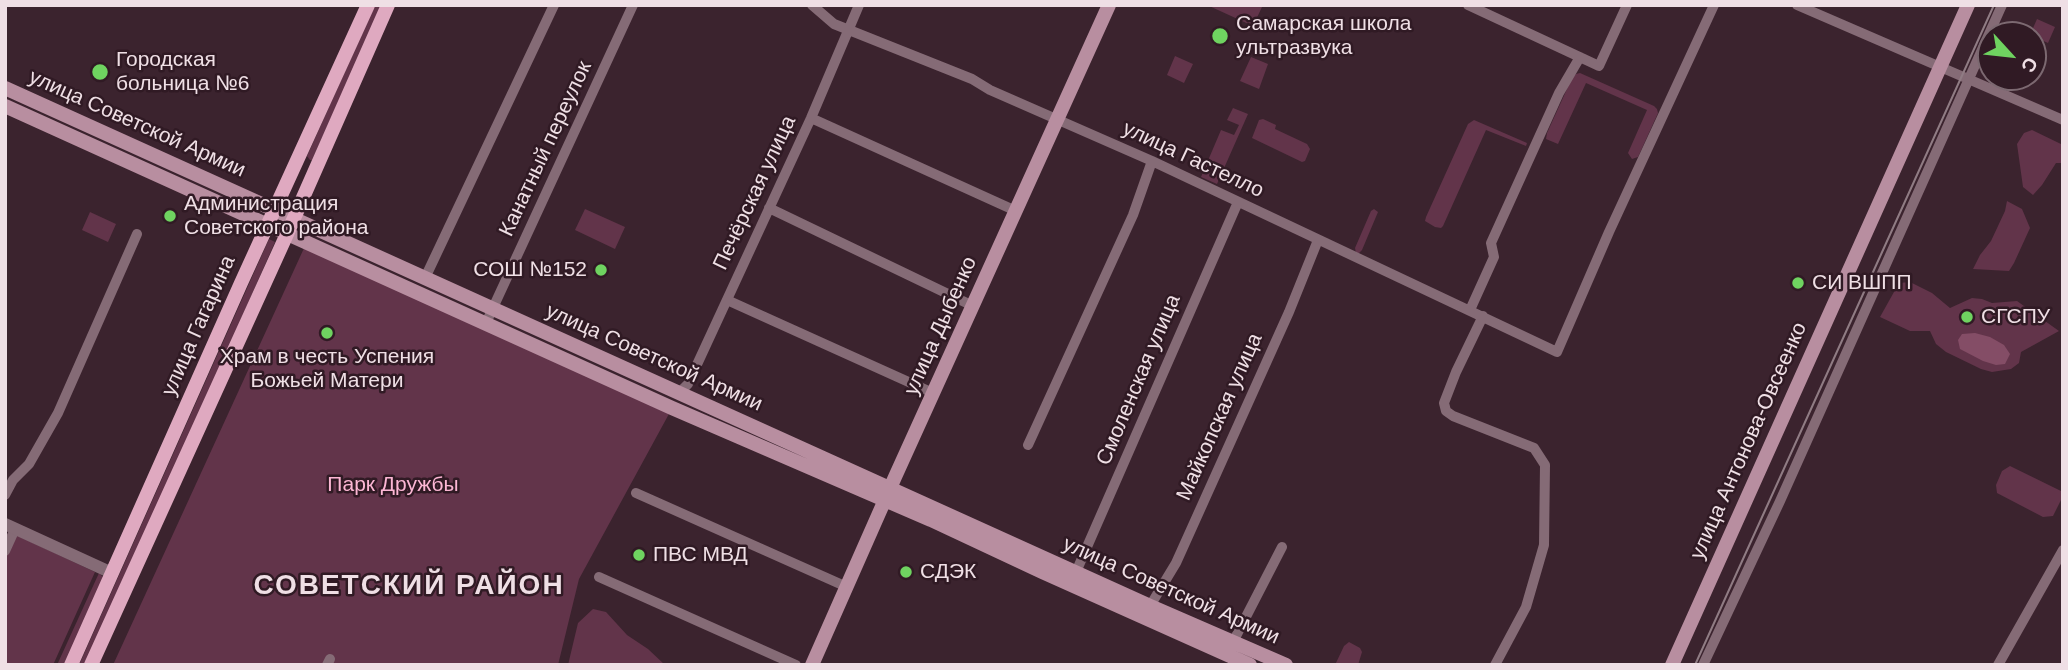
<!DOCTYPE html>
<meta charset="utf-8">
<style>
body{margin:0}
#map{position:relative;width:2068px;height:670px;overflow:hidden;background:#3b232e;font-family:Helvetica,sans-serif}
canvas{display:block}
.frame{position:absolute;inset:0;border:7px solid #efdfe5;pointer-events:none}
.north{position:absolute;left:1977px;top:21px;width:70px;height:70px;box-sizing:border-box;background:#301a24;border:2px solid #7c6971;border-radius:50%;rotate:117deg;font-size:19px;font-weight:700;line-height:28px;text-align:center;color:#efdfe5}
.north::after{content:'';display:block;margin:auto;width:24px;height:32px;background:#6fd360;clip-path:polygon(50% 0,100% 100%,50% 72%,0 100%)}
</style>
<div id="map">
<canvas width="2068" height="670"></canvas>
<div class="frame"></div>
<div class="north">С</div>
</div>
<script>
const ctx = document.querySelector('canvas').getContext('2d');
ctx.lineJoin = 'round';
function paint(path, color) { ctx.fillStyle = color; ctx.fill(path, 'evenodd'); }
const toPath = rows => new Path2D(rows.map(r => 'M' + r).join(''));
function trace(path, color, width, dash) { ctx.strokeStyle = color; ctx.lineWidth = width; ctx.lineCap = dash ? 'butt' : 'round'; ctx.setLineDash(dash || []); ctx.stroke(path); }
function write(font, color, halo, rows, align = 'center') {
  ctx.font = font + ' Helvetica,sans-serif'; ctx.lineWidth = 5; ctx.setLineDash([]); ctx.textBaseline = 'middle'; ctx.strokeStyle = halo; ctx.fillStyle = color; for (const [text, x, y, turn = 0] of rows) {
    ctx.save(); ctx.translate(x, y); ctx.rotate((+turn || 0) * Math.PI / 180); ctx.textAlign = isNaN(turn) ? turn : align; if (halo) ctx.strokeText(text, 0, 0); ctx.fillText(text, 0, 0); ctx.restore();
  }
}
paint(toPath([
 [375,5,382,5,312,160,310,160,307,156],
 [1207,5,1261,5,1262,7,1253,26],
 [2037,19,2055,27,2048,43,2030,35],
 [1175,56,1193,64,1184,83,1167,75],
 [1251,57,1268,64,1259,89,1240,81],
 [1580,73,1654,106,1657,109,1658,113,1638,157,1632,159,1628,153,1647,110,1586,83,1558,144,1546,139,1547,133,1572,78,1576,74],
 [1233,108,1248,114,1217,184,1201,177,1221,130,1234,135,1239,125,1227,120],
 [1263,119,1276,125,1275,129,1307,144,1310,149,1305,161,1302,162,1252,138,1259,120],
 [1474,120,1527,143,1526,146,1486,130,1443,226,1441,228,1435,227,1425,221,1426,217,1468,124],
 [2032,130,2063,145,2063,163,2056,163,2042,185,2033,195,2023,187,2017,144,2024,133],
 [2007,201,2022,209,2030,228,2014,263,2009,271,1973,269,1980,255,1991,241,2005,211],
 [585,209,625,227,615,249,575,230],
 [1374,209,1378,212,1362,250,1359,253,1356,253,1355,248,1371,211],
 [90,212,116,224,108,242,82,230],
 [269,239,275,242,189,437,86,665,79,665],
 [305,246,670,412,579,579,558,665,113,665],
 [1910,282,1932,293,1950,308,1972,298,1982,299,1992,303,2017,301,2059,331,2021,352,2019,363,2011,369,1992,372,1981,369,1946,352,1936,344,1930,331,1910,331,1880,317,1899,283],
 [2010,466,2061,491,2062,495,2061,500,2053,516,2043,517,1997,493,1996,485,2002,471],
 [16,535,95,572,53,665,5,665,5,559],
 [99,573,103,577,102,582,64,665,57,665],
 [593,609,606,612,627,635,648,649,665,665,568,665,578,623],
 [1349,642,1360,648,1362,652,1358,665,1335,665,1344,646]
]), '#62344a');
paint(toPath([
 [1975,333,1990,337,2004,345,2010,354,2005,364,1996,365,1983,361,1960,349,1958,340,1962,334]
]), '#844d66');
trace(toPath([
 [812,5,834,24,972,79,990,90,1152,161,1557,352,1609,232,1714,5],
 [1468,5,1599,66,1627,5],
 [1797,5,2063,120],
 [811,118,1016,211],
 [769,208,973,306],
 [425,278,554,5],
 [727,300,933,393],
 [1470,310,1494,257,1491,243,1559,93,1580,57],
 [1483,316,1456,372,1444,403,1446,411,1453,416,1534,448,1545,465,1544,545,1526,607,1495,665],
 [486,323,633,5],
 [679,393,688,384,811,118,859,5],
 [1028,445,1133,215,1152,161],
 [636,493,847,587],
 [5,495,13,480,29,464,58,413,137,234],
 [5,551,15,529],
 [1076,572,1238,202],
 [599,577,796,665],
 [1150,606,1176,563,1289,312,1318,240],
 [1233,642,1282,547],
 [327,665,330,659],
 [1703,665,1780,501,2002,5],
 [1998,665,2063,550]
]), '#856b76', 10);
trace(toPath([
 [5,524,112,573]
]), '#856b76', 12);
trace(toPath([
 [5,88,1150,606,1286,665],
 [5,106,672,408,931,520,1042,572,1250,665],
 [812,665,895,477,1109,5],
 [1672,665,1968,5]
]), '#b88ea0', 14);
trace(toPath([
 [71,665,241,283,368,5],
 [91,665,287,234,388,5]
]), '#dfa9c0', 14);
trace(toPath([
 [1695,665,1994,5]
]), '#907c84', 2);
for (const [x, y, r, color] of [
 [1220,36,9,"#6fd360"],
 [100,72,9,"#6fd360"],
 [170,216,7,"#6fd360"],
 [601,270,7,"#6fd360"],
 [1798,283,7,"#6fd360"],
 [1967,317,7,"#6fd360"],
 [327,333,7,"#6fd360"],
 [639,555,7,"#6fd360"],
 [906,572,7,"#6fd360"]
]) { const dot = new Path2D(); dot.arc(x, y, r, 0, 2 * Math.PI); ctx.fillStyle = color; ctx.fill(dot); trace(dot, '#301a24', 2.5); }
write('21px', '#efdfe5', '#301a24', [
 ["Самарская школа",1236,24],
 ["ультразвука",1236,48],
 ["Городская",116,60],
 ["больница №6",116,84],
 ["Администрация",184,204],
 ["Советского района",184,228],
 ["СОШ №152",587,270,"right"],
 ["СИ ВШПП",1812,283],
 ["СГСПУ",1981,317],
 ["Храм в честь Успения",327,357,"center"],
 ["Божьей Матери",327,381,"center"],
 ["ПВС МВД",653,555],
 ["СДЭК",920,572]
], 'left');
write('21px', '#efdfe5', '#301a24', [
 ["улица Советской Армии",137,124,24],
 ["Канатный переулок",546,149,-65],
 ["улица Гастелло",1193,160,25],
 ["Печёрская улица",755,193,-65],
 ["улица Гагарина",199,326,-66],
 ["улица Дыбенко",941,326,-66],
 ["улица Советской Армии",654,358,24],
 ["Смоленская улица",1139,380,-67],
 ["Майкопская улица",1220,417,-66],
 ["улица Антонова-Овсеенко",1749,441,-66],
 ["улица Советской Армии",1171,591,24]
]);
write('21px', '#fcb6d4', '#301a24', [
 ["Парк Дружбы",393,485]
]);
ctx.letterSpacing = '2px';
write('bold 28px', '#efdfe5', '#301a24', [
 ["СОВЕТСКИЙ РАЙОН",409,586]
]);
ctx.letterSpacing = '0px';
</script>
